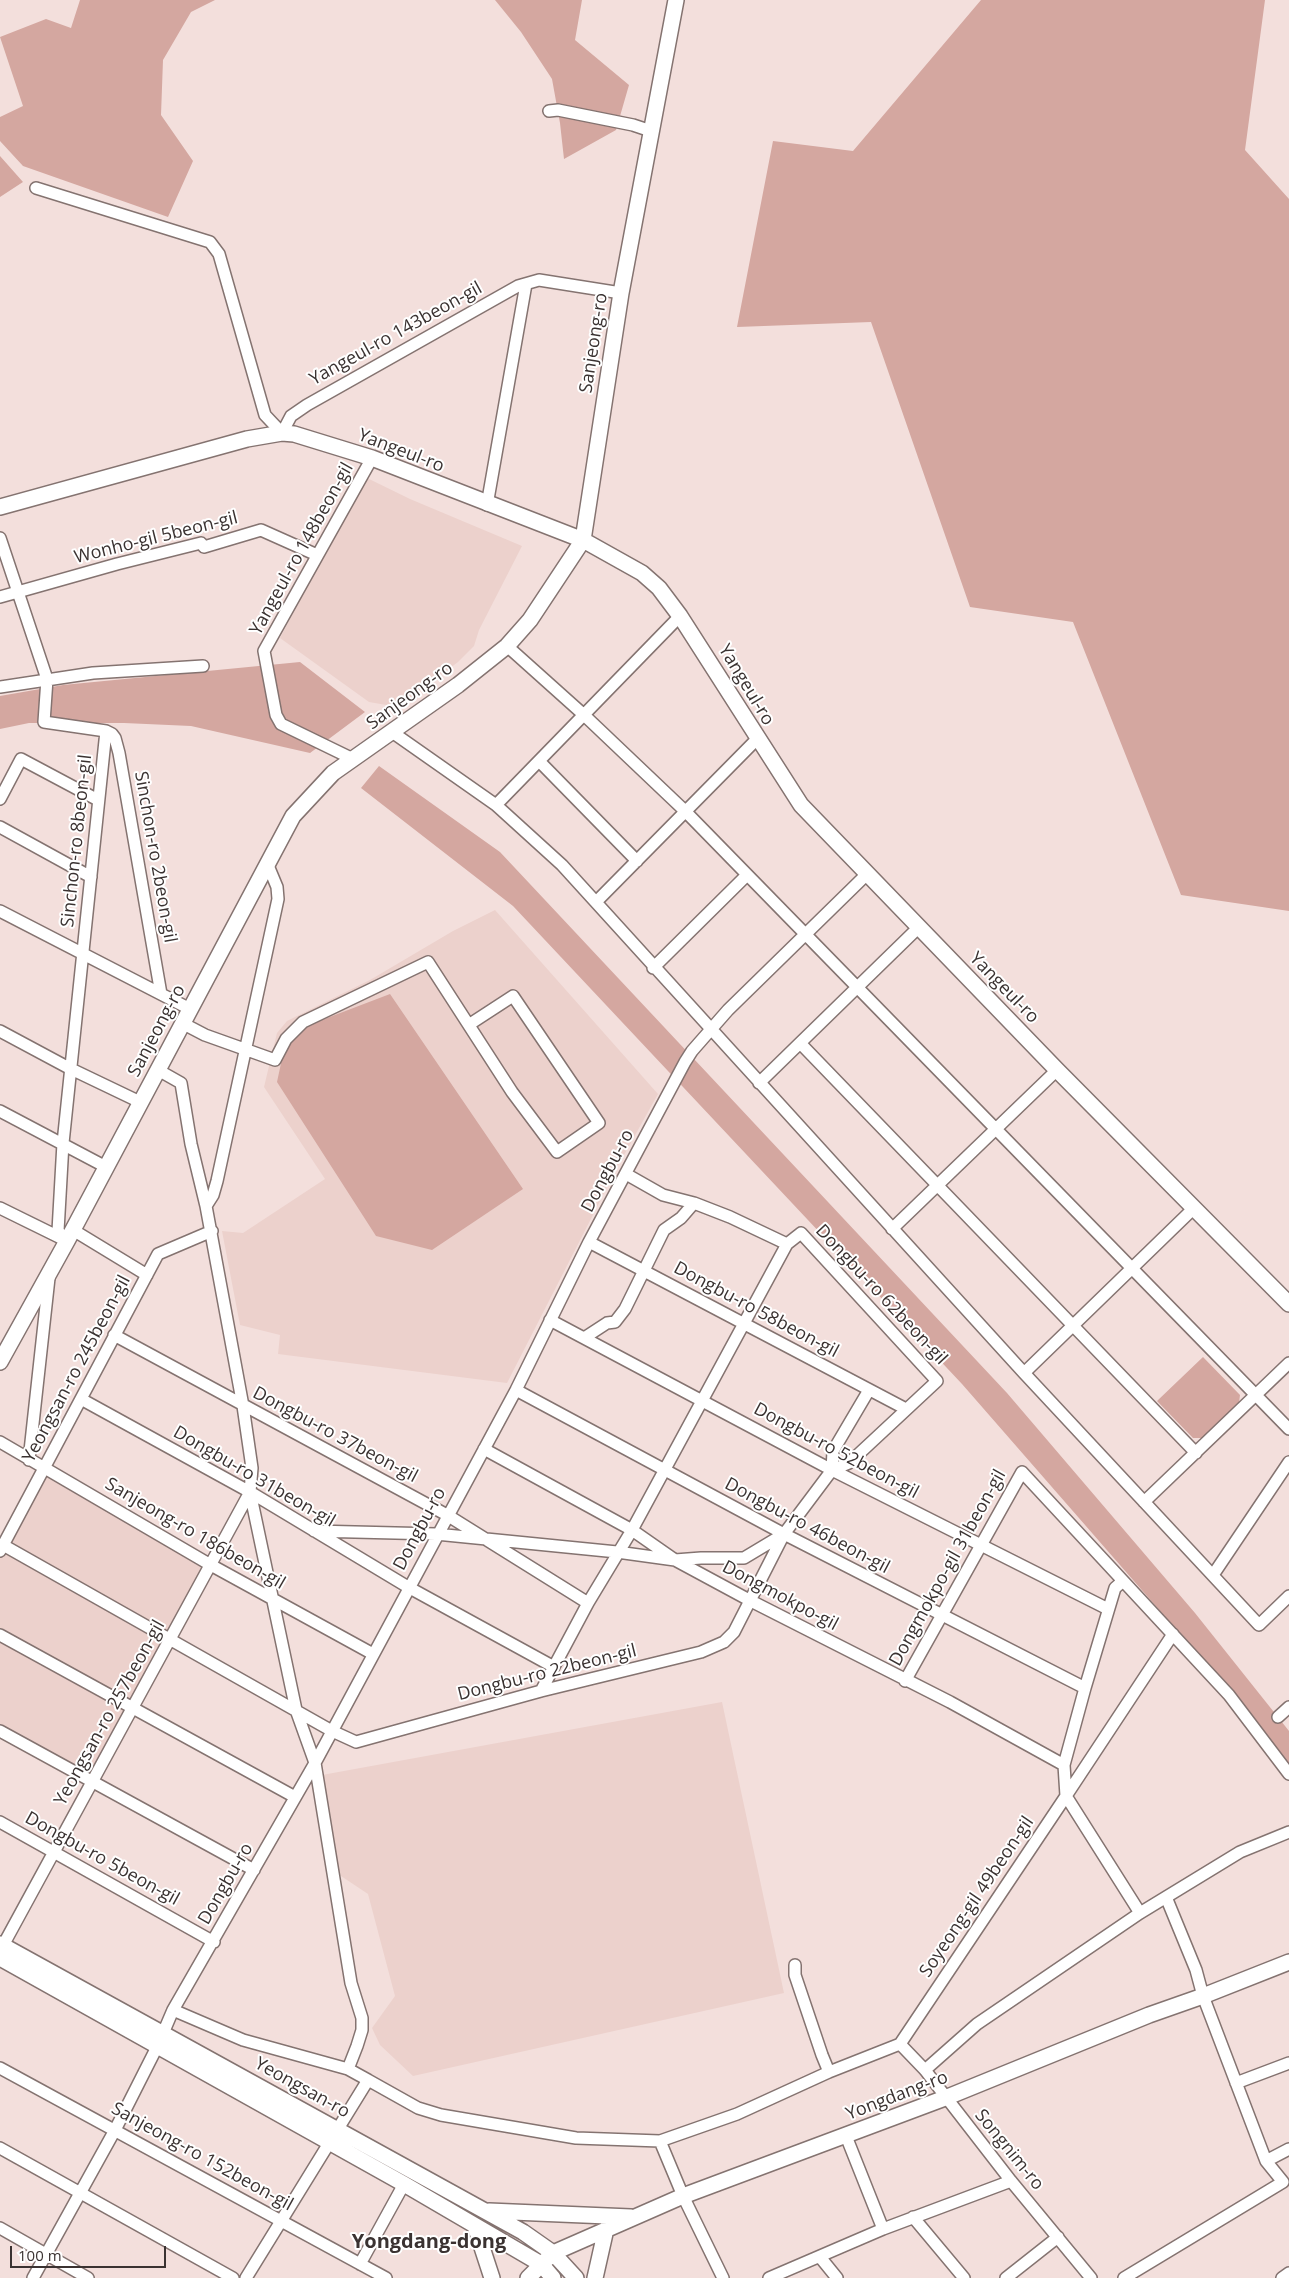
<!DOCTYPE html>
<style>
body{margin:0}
#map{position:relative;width:1289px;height:2278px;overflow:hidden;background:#f3dfdc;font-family:"Open Sans",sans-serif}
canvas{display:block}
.scale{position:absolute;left:10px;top:2246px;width:156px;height:22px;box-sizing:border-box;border:2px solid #3a3231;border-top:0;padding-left:6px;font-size:15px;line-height:18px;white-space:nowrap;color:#3a3231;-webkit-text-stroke:4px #fff;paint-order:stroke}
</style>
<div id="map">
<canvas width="1289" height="2278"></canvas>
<div class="scale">100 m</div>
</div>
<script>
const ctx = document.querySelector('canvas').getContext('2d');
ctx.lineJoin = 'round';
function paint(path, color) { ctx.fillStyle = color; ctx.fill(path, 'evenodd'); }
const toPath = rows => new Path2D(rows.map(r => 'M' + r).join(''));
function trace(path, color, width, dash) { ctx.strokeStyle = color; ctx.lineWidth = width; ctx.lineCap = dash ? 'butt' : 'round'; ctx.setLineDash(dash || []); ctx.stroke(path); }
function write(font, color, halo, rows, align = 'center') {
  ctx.font = font + ' "Open Sans",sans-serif'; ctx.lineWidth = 4; ctx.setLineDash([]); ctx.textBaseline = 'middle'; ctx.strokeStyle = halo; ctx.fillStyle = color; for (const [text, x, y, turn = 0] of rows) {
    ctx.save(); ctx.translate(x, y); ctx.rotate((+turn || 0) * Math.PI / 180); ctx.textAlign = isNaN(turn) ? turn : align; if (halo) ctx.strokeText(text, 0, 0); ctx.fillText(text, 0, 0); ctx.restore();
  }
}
paint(toPath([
 [365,477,410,499,522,546,479,630,474,646,458,662,398,707,369,702,280,638],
 [495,910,658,1094,619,1164,507,1383,278,1354,280,1335,240,1325,222,1231,243,1233,325,1179,264,1087,277,1033,287,1021,370,980,453,931],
 [44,1469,209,1564,91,1783,0,1737,0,1551],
 [722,1702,784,1993,413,2076,380,2045,372,2028,395,1996,368,1894,338,1874,322,1775]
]), '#ecd1cc');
paint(toPath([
 [80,0,215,0,191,12,163,60,161,115,193,161,168,217,23,166,0,141,0,117,23,106,0,37,46,19,71,28],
 [495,0,582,0,575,40,629,85,616,130,564,159,560,123,552,79,521,32],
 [981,0,1265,0,1245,150,1289,199,1289,911,1181,895,1073,622,970,607,871,322,737,327,773,141,853,151],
 [0,156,23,182,0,197],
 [300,662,365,712,310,753,191,726,124,723,29,723,0,729,0,696,63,685],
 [379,766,500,852,1007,1393,1195,1613,1289,1731,1289,1767,1236,1698,962,1384,513,906,361,788],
 [390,994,523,1189,432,1250,376,1236,277,1082,283,1054,301,1028],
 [1203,1357,1240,1395,1239,1403,1202,1438,1193,1438,1157,1401]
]), '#d4a7a0');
const street = toPath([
 [549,111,558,110,633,125,651,131],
 [36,188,210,242,219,254,265,415,282,433,291,416,307,405,518,286,539,280,621,293],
 [487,505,526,284],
 [0,538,47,679,44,722,106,731,112,734,115,738,119,753,161,994],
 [0,597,117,564,201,543,204,547,261,530,317,555],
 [507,646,584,715,685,811,1289,1429],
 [0,687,93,673,203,666],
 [392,732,496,805,562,865,1024,1373,1259,1625,1289,1596],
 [353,759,281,724,276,715,264,651,372,458],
 [539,761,637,861],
 [0,799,21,759,98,800],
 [496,805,680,616],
 [0,827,91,877],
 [267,863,277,887,278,899,217,1181,213,1195,206,1206,243,1406,252,1468,250,1492,296,1710,315,1763,351,1983,362,2018,362,2030,357,2046,348,2069],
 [596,902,757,739],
 [0,911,190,1009],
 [653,968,747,875],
 [182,1023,205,1035,275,1060,286,1039,303,1022,428,962,512,1092,557,1152,599,1123,513,996,470,1024],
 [0,1031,69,1068,140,1102],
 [800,1043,1196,1453],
 [158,1070,181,1083,191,1144,206,1206],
 [759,1083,919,927],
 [0,1111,106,1167],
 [626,1174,663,1195,694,1203,730,1217,787,1244],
 [0,1208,63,1239],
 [892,1229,1057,1070],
 [73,1230,147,1275],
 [67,1241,58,1231,63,1143,106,731],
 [589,1242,906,1409],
 [550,1320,832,1470,1108,1609],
 [114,1335,447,1515,588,1603],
 [584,1338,607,1323,615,1322,625,1309,664,1230,681,1218,694,1203],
 [1024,1373,1194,1208],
 [516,1390,784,1534,1085,1688],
 [81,1399,250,1492,408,1587,554,1667],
 [0,1442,209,1564,373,1654],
 [484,1449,632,1530,675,1560,751,1601,950,1702,1064,1765],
 [29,1460,49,1278],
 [1144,1502,1289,1363],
 [314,1531,436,1534,617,1552,675,1560,701,1558,744,1558,784,1534],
 [3,1545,332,1731,356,1742,541,1691,701,1652,724,1642,734,1632,784,1534,832,1470,833,1451,869,1390],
 [0,1551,158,1254,212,1231],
 [1213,1575,1289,1462],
 [0,1635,295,1797],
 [905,1681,1022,1472,1229,1695,1289,1774],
 [541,1691,588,1603,632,1530,787,1244,801,1233,937,1381,849,1463,832,1470],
 [1278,1717,1289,1707],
 [0,1731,254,1870],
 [0,1822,214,1942],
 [1140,1913,1066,1796,1173,1634],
 [0,1951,250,1492],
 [795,1965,795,1975,822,2055,829,2072],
 [173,2010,243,2040,348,2069,368,2080],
 [900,2044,1066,1796,1064,1765,1085,1688,1115,1588,1123,1581],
 [900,2044,925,2070,1011,2181,1091,2278],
 [0,2068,386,2278],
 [925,2070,977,2024,1140,1913,1240,1852,1289,1832],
 [1236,2083,1289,2063],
 [846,2136,883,2229],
 [660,2141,683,2196,723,2278],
 [0,2148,233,2278],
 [1266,2161,1289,2149],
 [913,2217,964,2278],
 [0,2228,88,2278],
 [820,2257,837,2278],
 [360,2264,404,2184],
 [33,2278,115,2130,158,2045,173,2010,315,1763,516,1390,589,1242,685,1062,692,1051,728,1010,867,874],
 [246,2278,368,2080,418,2108,441,2115,576,2138,660,2141,737,2114,829,2072,900,2044],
 [769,2278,883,2229,1011,2181],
 [1006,2278,1058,2237],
 [1124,2278,1283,2182,1266,2161,1203,1996,1196,1970,1166,1897],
 [1282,2278,1289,2273]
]);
const secondary = toPath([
 [0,507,247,439,282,433,294,434,372,458,583,540,642,573,659,588,680,616,801,805,1057,1070,1289,1304],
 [0,1362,67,1241,293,816,333,773,458,685,507,646,530,620,583,540,621,293,676,0],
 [0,1944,523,2232,553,2253,576,2278],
 [0,1958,404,2184,541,2264,553,2278],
 [489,2211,631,2217],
 [475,2226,492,2278],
 [528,2278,553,2253,683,2196,945,2098,1149,2015,1203,1996,1289,1962],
 [595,2278,606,2229]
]);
trace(street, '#847370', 14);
trace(secondary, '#847370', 18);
trace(street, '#fff', 11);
trace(secondary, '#fff', 15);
write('18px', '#3a3231', '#fff', [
 ["Yangeul-ro 143beon-gil",396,334,-29],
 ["Sanjeong-ro",594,343,-81],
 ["Yangeul-ro",401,451,21],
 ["Wonho-gil 5beon-gil",156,538,-14],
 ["Yangeul-ro 148beon-gil",302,549,-61],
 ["Yangeul-ro",746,685,59],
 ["Sanjeong-ro",410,696,-36],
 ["Sinchon-ro 8beon-gil",77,841,-84],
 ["Sinchon-ro 2beon-gil",155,857,80],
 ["Yangeul-ro",1004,988,46],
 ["Sanjeong-ro",157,1031,-62],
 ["Dongbu-ro",608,1171,-62],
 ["Dongbu-ro 62beon-gil",881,1295,47],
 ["Dongbu-ro 58beon-gil",756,1310,28],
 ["Yeongsan-ro 245beon-gil",77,1369,-62],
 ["Dongbu-ro 37beon-gil",335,1435,28],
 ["Dongbu-ro 52beon-gil",836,1451,28],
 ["Dongbu-ro 31beon-gil",254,1477,30],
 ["Dongbu-ro 46beon-gil",807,1526,28],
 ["Dongbu-ro",420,1529,-62],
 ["Sanjeong-ro 186beon-gil",195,1534,30],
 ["Dongmokpo-gil 31beon-gil",948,1568,-61],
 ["Dongmokpo-gil",780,1596,28],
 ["Dongbu-ro 22beon-gil",547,1673,-14],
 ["Yeongsan-ro 257beon-gil",110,1713,-61],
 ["Dongbu-ro 5beon-gil",102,1859,29],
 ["Dongbu-ro",226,1884,-60],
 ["Soyeong-gil 49beon-gil",977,1897,-56],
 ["Yeongsan-ro",302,2088,29],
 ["Yongdang-ro",897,2096,-21],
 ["Songnim-ro",1009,2150,51],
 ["Sanjeong-ro 152beon-gil",202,2157,29]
]);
write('bold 20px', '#3a3231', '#fff', [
 ["Yongdang-dong",429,2242]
]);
</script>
